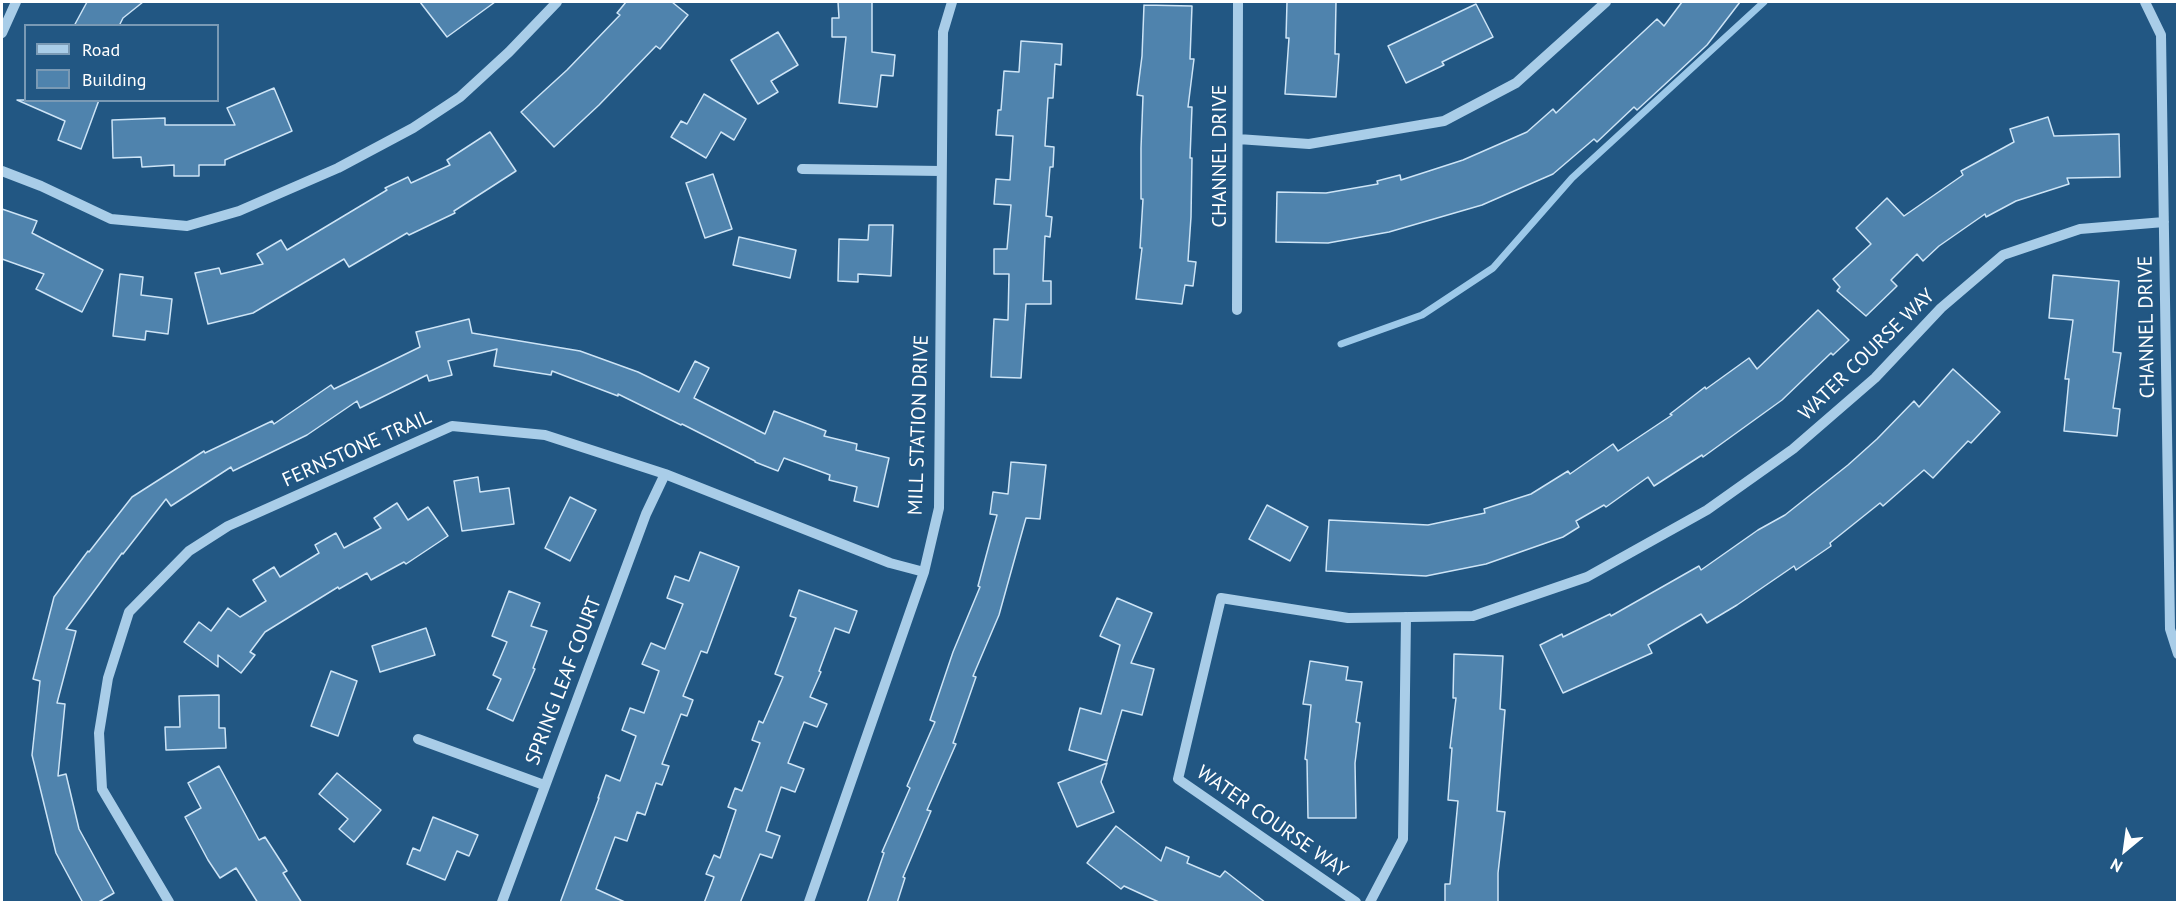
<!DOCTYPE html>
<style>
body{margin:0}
#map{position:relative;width:2179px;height:904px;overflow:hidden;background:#225783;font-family:"PT Sans",sans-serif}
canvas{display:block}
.frame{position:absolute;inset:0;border:3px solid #fff;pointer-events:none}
.legend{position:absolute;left:24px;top:24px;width:195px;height:78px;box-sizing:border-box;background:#225783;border:2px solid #7a9ab5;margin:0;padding:8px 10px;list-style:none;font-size:18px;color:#fff}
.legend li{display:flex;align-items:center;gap:12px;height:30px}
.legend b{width:30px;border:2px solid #7a9ab5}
.north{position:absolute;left:2095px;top:820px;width:60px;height:60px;-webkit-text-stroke:4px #225783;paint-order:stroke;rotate:209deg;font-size:16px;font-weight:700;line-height:24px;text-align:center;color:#fff}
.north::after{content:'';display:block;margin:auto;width:21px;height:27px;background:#fff;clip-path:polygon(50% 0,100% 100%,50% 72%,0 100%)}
</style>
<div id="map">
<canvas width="2179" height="904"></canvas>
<div class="frame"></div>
<ul class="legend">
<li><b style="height:8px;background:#a9cde8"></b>Road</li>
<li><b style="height:16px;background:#4f83ad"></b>Building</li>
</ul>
<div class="north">N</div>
</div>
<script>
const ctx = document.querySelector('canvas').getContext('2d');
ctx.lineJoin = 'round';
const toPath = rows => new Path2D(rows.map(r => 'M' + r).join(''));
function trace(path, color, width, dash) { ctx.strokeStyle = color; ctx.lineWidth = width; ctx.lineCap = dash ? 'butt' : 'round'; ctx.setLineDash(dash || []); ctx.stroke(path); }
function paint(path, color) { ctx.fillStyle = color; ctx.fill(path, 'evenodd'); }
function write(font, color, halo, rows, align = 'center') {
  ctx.font = font + ' "PT Sans",sans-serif'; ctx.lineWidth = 4.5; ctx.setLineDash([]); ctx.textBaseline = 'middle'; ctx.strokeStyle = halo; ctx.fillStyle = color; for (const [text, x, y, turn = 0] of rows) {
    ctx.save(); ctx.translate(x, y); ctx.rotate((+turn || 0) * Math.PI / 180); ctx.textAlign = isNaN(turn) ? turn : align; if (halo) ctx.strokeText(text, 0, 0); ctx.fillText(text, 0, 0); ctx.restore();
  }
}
trace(toPath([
 [1341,344,1422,315,1493,268,1572,178,1764,2]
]), '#9dc9e9', 7);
const building = toPath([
 [87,2,143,2,123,18,119,26,74,26,87,2],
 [420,2,495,2,447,37,420,2],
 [626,2,672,2,688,15,660,49,656,46,599,105,554,147,521,112,567,70,620,15,617,13,626,2],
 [838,2,872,2,872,52,895,55,893,76,881,75,877,107,839,103,846,37,832,37,832,18,839,18,838,2],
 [1287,2,1336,2,1335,54,1339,54,1336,97,1285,94,1289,38,1286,38,1287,2],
 [1682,2,1740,2,1707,45,1675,75,1637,110,1634,107,1597,142,1594,139,1553,174,1482,205,1389,232,1328,243,1276,242,1277,192,1326,193,1378,184,1377,181,1400,175,1401,180,1463,160,1527,132,1553,109,1556,113,1657,19,1664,26,1682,2],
 [1476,4,1493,37,1442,62,1444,65,1406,83,1388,46,1476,4],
 [1144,5,1192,6,1190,59,1194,59,1188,107,1192,107,1190,158,1192,158,1191,217,1188,261,1196,262,1193,286,1185,285,1182,304,1136,299,1142,248,1140,248,1143,199,1141,199,1141,148,1143,96,1137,95,1142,56,1144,5],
 [778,32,798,65,771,81,778,92,758,104,731,60,778,32],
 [1021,41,1062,44,1061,65,1055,64,1053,98,1048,98,1045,146,1054,147,1053,167,1050,167,1046,216,1052,217,1050,237,1045,236,1043,281,1051,281,1051,304,1026,304,1021,378,991,377,994,319,1008,320,1009,274,994,274,994,249,1007,249,1011,205,994,204,996,179,1010,180,1013,136,996,135,998,110,1001,110,1004,71,1019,72,1021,41],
 [274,88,292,131,225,160,225,165,199,165,199,176,174,176,174,165,142,167,141,157,113,158,112,120,165,118,165,125,235,125,227,108,274,88],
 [704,94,746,119,734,140,721,132,706,158,671,137,681,121,687,124,704,94],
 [17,100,99,100,81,149,58,140,65,121,17,100],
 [2048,117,2054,136,2119,134,2120,177,2067,178,2069,184,2016,201,1986,217,1985,214,1939,246,1923,261,1917,254,1891,280,1897,286,1866,316,1837,291,1840,287,1833,279,1871,244,1856,228,1887,198,1904,216,1963,175,1961,171,2014,142,2010,129,2048,117],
 [490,132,516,171,454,211,455,213,409,235,407,233,349,267,344,259,253,313,208,324,195,273,219,268,221,274,263,264,257,254,281,240,287,250,387,190,385,188,408,177,411,183,450,165,447,160,490,132],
 [713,174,732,229,705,238,686,183,713,174],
 [2,209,37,221,32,233,103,270,82,312,36,289,44,274,2,259,2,209],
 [869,225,893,225,891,276,858,274,858,282,838,281,839,239,868,240,869,225],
 [739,237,796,250,790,278,733,265,739,237],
 [120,274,143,277,141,295,172,299,168,334,146,331,145,340,113,336,120,274],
 [2053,275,2119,281,2113,352,2121,353,2113,408,2120,409,2117,436,2064,431,2069,379,2065,379,2073,320,2049,318,2053,275],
 [1818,310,1849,340,1833,355,1831,353,1782,400,1703,457,1702,455,1654,486,1648,477,1606,507,1604,505,1576,521,1579,527,1563,537,1486,564,1426,576,1326,571,1329,520,1428,525,1485,513,1484,509,1531,494,1568,471,1570,474,1613,444,1618,451,1672,415,1670,414,1705,387,1706,389,1749,358,1757,369,1818,310],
 [469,319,472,333,580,351,638,372,679,392,695,361,709,368,694,398,765,434,774,411,826,431,824,436,857,444,856,450,889,458,878,507,854,501,857,487,829,480,830,475,784,458,778,471,755,462,755,461,682,424,681,425,618,394,618,396,552,371,551,375,494,366,497,349,448,361,452,375,429,381,427,375,360,408,357,401,307,435,233,471,231,467,171,506,166,499,123,554,122,553,66,629,76,631,57,703,65,704,58,776,66,774,79,829,114,893,97,903,83,903,56,853,32,755,40,681,33,679,54,597,88,551,89,552,132,497,204,451,205,453,272,421,274,424,331,385,334,389,420,347,416,332,469,319],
 [1953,369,2000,412,1971,443,1968,441,1933,478,1924,470,1883,506,1880,503,1830,543,1831,546,1796,570,1794,566,1737,605,1707,623,1701,614,1648,645,1652,653,1563,693,1540,645,1562,634,1563,637,1610,614,1611,616,1699,566,1701,570,1758,530,1785,515,1848,465,1877,439,1914,401,1919,407,1953,369],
 [1011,462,1046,465,1040,519,1026,518,999,615,973,676,976,677,953,743,956,744,927,810,931,811,903,877,905,878,897,903,867,903,884,853,882,852,910,788,907,786,935,722,930,720,953,652,980,587,978,586,997,515,990,514,993,492,1008,494,1011,462],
 [478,477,480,492,509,488,514,524,462,531,454,481,478,477],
 [570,497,596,510,570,561,545,548,570,497],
 [397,503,408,520,428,507,448,536,406,564,404,562,371,580,367,573,339,589,338,587,265,632,250,652,255,655,241,673,218,655,218,667,184,642,199,622,211,631,228,608,240,617,266,601,253,580,274,567,280,577,319,553,315,545,336,533,344,548,381,528,374,518,397,503],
 [1267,505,1308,527,1290,561,1249,539,1267,505],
 [700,552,739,567,707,653,701,651,683,696,693,700,687,716,681,714,662,764,669,766,662,785,656,783,645,815,637,812,627,841,615,837,596,889,627,903,560,903,599,798,598,798,606,775,620,781,636,736,622,730,630,708,644,713,659,671,642,664,651,643,665,649,683,604,667,598,675,576,689,581,700,552],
 [799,590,857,611,849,633,835,628,819,671,821,672,810,697,827,704,817,727,804,722,788,763,804,769,795,792,781,787,766,831,780,836,772,858,760,854,740,903,704,903,714,877,706,874,714,855,720,858,736,810,728,807,735,788,742,791,760,743,752,740,759,721,763,723,783,677,775,674,796,618,790,616,799,590],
 [509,591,540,603,531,626,547,631,533,668,535,669,513,721,487,709,501,679,493,675,507,642,492,636,509,591],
 [1117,598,1152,613,1131,663,1154,669,1142,715,1122,710,1107,761,1069,750,1080,708,1101,714,1120,645,1100,636,1117,598],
 [426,628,435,655,380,672,372,646,426,628],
 [1454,654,1503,656,1500,709,1505,710,1497,811,1505,812,1498,873,1498,903,1445,903,1445,884,1450,884,1458,801,1448,800,1452,748,1450,748,1456,698,1453,698,1454,654],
 [1310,661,1348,667,1346,680,1362,682,1356,722,1360,723,1355,763,1356,818,1308,818,1307,760,1305,759,1311,705,1303,704,1310,661],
 [331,671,357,681,338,736,311,726,331,671],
 [219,695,219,728,225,728,226,748,166,750,165,727,180,727,179,696,219,695],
 [1107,763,1101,782,1114,812,1077,827,1058,783,1107,763],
 [219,766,259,840,265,837,287,871,283,873,302,903,258,903,236,868,220,878,208,860,185,817,201,808,188,783,219,766],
 [337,773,381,810,354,842,339,829,348,819,319,794,337,773],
 [433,817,478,835,469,856,457,851,445,880,407,864,413,848,420,851,433,817],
 [1116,826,1161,861,1166,847,1189,857,1187,863,1220,877,1225,871,1266,903,1161,903,1124,886,1121,889,1087,863,1116,826]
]);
paint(building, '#4f83ad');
trace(building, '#cde4f6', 1.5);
trace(toPath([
 [2145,2,2161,35,2170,629,2178,654],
 [2,33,16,2],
 [1238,139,1309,144,1444,121,1516,83,1606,2],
 [802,169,941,171],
 [2,171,41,186,111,219,187,226,239,211,338,168,413,128,460,97,509,52,557,2],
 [1237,310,1238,2],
 [418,739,544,785],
 [169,902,102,789,99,733,108,678,129,612,189,551,228,526,452,426,545,435,665,474,890,563,924,572],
 [502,902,646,514,665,474],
 [809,902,924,572,939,508,943,32,952,2],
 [1356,902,1178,779,1221,598,1348,618,1473,616,1587,577,1707,510,1793,449,1875,378,1941,308,2003,255,2080,229,2164,222],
 [1370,902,1403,839,1406,617]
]), '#a9cde8', 10);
write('20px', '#fff', '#225783', [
 ["CHANNEL DRIVE",1220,156,-90],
 ["CHANNEL DRIVE",2147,327,-91],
 ["WATER COURSE WAY",1867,355,-44],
 ["MILL STATION DRIVE",919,425,-88],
 ["FERNSTONE TRAIL",357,449,-24],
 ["SPRING LEAF COURT",564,681,-69],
 ["WATER COURSE WAY",1272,822,35]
]);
</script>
